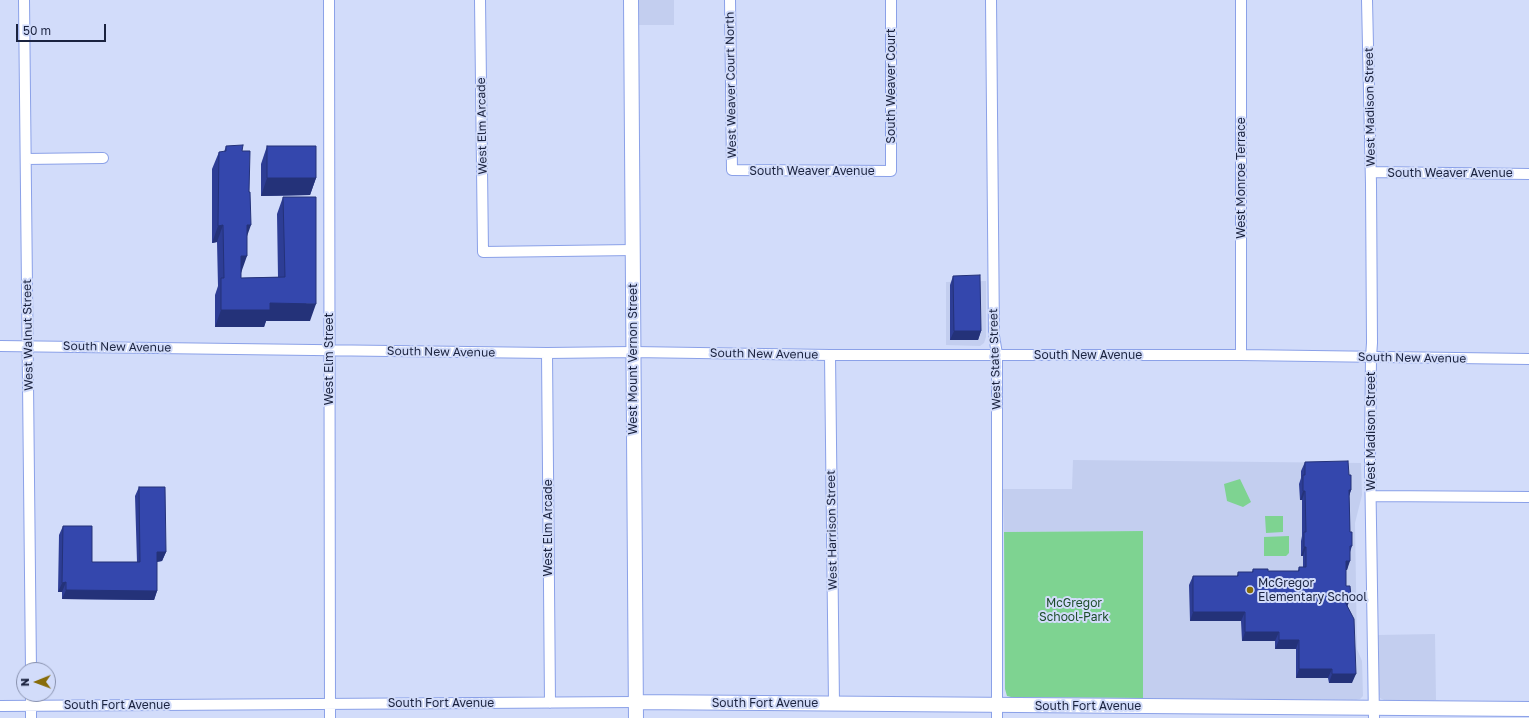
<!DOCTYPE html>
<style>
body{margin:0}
#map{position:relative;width:1529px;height:718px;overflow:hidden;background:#d2dcfa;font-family:"Golos Text",sans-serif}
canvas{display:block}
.north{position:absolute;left:16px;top:662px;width:40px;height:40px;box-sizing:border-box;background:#d2dcfa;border:1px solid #8992af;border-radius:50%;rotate:269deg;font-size:11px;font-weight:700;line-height:16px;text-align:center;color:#1b233f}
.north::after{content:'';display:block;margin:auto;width:14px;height:18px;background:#876c09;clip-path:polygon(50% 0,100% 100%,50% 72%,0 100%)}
.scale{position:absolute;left:16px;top:24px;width:90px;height:18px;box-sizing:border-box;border:2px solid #1b233f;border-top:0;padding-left:5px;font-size:12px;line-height:14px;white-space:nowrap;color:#1b233f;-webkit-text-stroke:3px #d2dcfa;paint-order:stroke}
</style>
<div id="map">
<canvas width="1529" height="718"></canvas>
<div class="north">N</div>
<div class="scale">50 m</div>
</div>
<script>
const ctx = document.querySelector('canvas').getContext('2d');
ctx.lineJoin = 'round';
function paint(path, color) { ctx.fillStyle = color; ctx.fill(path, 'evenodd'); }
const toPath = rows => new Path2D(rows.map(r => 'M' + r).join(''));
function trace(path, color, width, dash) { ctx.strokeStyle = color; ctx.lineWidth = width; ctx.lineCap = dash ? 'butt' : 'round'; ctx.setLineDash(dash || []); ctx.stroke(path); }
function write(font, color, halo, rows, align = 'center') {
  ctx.font = font + ' "Golos Text",sans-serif'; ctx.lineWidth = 4; ctx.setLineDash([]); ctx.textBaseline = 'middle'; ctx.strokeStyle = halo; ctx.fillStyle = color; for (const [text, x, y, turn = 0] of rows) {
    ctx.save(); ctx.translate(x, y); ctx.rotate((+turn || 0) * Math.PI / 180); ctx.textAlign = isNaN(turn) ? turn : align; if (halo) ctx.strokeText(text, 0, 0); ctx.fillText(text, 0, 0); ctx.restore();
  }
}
paint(toPath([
 [639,0,674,0,674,25,638,25,638,4],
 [986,281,986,337,984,343,980,346,946,345,946,282],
 [1073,460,1361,463,1362,495,1355,523,1357,649,1362,661,1363,696,1360,699,1356,700,1143,698,1143,531,1004,532,1003,489,1072,489],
 [1435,634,1436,700,1386,701,1380,698,1379,694,1378,635]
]), '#c3ceef');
paint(toPath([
 [1240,479,1251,502,1243,507,1227,501,1224,484],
 [1265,516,1283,516,1283,532,1266,533],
 [1143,531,1143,698,1011,697,1007,696,1005,689,1004,532],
 [1289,536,1289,553,1286,556,1264,556,1264,537]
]), '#7ed391');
const street = toPath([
 [24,0,31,670],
 [329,0,330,718],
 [480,0,483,252,633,250],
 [730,0,732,170,891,171,891,0],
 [991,0,994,336,997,354,997,718],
 [1241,0,1241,355],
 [1367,0,1371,184,1372,343,1371,357,1370,459,1374,718],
 [26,159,103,158],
 [1371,172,1529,174],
 [0,346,547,353,633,352,830,355,1241,355,1529,359],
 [547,353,550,703],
 [830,355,834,704],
 [1371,496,1529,497],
 [31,694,31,718],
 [0,706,635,702]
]);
const secondary = toPath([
 [631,0,636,718],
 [635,702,1529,709]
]);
trace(street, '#8ba1e8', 12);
trace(secondary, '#8ba1e8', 16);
trace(street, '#fff', 10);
trace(secondary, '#fff', 14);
paint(toPath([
 [226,146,242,151,247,235,241,273,241,278,278,277,277,214,283,197,310,321,266,321,264,327,215,327,215,295,218,286,217,242,212,243,212,169,219,152,224,152],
 [267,146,316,178,310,195,261,196,261,164],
 [953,276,981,331,978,340,950,340,950,285],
 [1305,462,1349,475,1351,490,1349,496,1350,532,1352,546,1350,552,1347,570,1346,570,1346,586,1352,683,1329,683,1328,678,1296,678,1296,649,1275,649,1275,641,1242,641,1241,621,1190,621,1189,585,1193,576,1237,576,1238,572,1252,572,1253,569,1268,571,1298,571,1299,567,1303,567,1303,556,1301,556,1301,541,1302,536,1302,500,1300,500,1299,484,1301,478,1301,471],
 [139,487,166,552,162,561,157,562,157,591,154,600,62,599,62,592,58,592,59,535,63,526,92,562,137,562,135,496]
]), '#2d3d95');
paint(toPath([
 [267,178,316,178,310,195,261,196],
 [223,225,217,242,212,243,218,226],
 [247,225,251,225,245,242],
 [241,256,247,256,241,273],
 [270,303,316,304,310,321,266,321,264,327,215,327,221,310],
 [954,331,981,331,978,340,950,340],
 [1349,490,1351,490,1348,499],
 [1303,491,1305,491,1302,500,1300,500],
 [1304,547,1306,547,1303,556,1301,556],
 [157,552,166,552,162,561,154,562],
 [1346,561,1350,561,1347,570,1342,570],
 [66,582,62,592,58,592,62,583],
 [66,590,157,591,154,600,62,599],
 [1351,597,1347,607,1343,598],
 [1193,612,1245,612,1241,621,1190,621],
 [1245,632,1279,632,1275,641,1242,641],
 [1279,640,1299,640,1296,649,1275,649],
 [1299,669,1332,669,1328,678,1296,678],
 [1332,674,1356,674,1352,683,1329,683]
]), '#243279');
const building = toPath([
 [243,145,242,151,250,151,249,192,250,192,251,225,247,225,247,256,241,256,241,278,285,277,283,197,316,197,316,304,270,303,270,310,221,310,221,278,224,278,223,225,218,226,219,152,226,151,226,146,243,145],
 [267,146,316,146,316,178,267,178,267,146],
 [980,275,981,331,954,331,953,276,980,275],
 [1348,461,1349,475,1351,475,1351,490,1349,490,1350,532,1352,532,1352,546,1350,546,1350,561,1346,561,1346,586,1350,586,1351,597,1343,598,1354,619,1356,674,1332,674,1332,669,1299,669,1299,640,1279,640,1279,632,1245,632,1245,612,1193,612,1193,576,1238,576,1238,572,1253,572,1253,569,1268,569,1268,571,1299,571,1299,567,1306,567,1306,547,1304,547,1304,532,1306,532,1305,491,1303,491,1303,475,1305,475,1305,462,1348,461],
 [139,487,165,487,166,552,157,552,157,591,66,590,66,582,62,583,63,526,92,526,92,562,140,562,139,487]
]);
paint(building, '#3447ad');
trace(building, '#243279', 1);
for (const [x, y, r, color] of [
 [1250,590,4,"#876c09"]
]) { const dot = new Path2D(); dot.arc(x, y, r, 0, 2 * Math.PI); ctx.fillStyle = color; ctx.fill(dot); trace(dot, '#d2dcfa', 1.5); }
write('12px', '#1b233f', '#d2dcfa', [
 ["West Weaver Court North",731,85,-91],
 ["South Weaver Court",891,86,-90],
 ["West Madison Street",1370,107,-91],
 ["West Elm Arcade",482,126,-91],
 ["South Weaver Avenue",812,171],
 ["South Weaver Avenue",1450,173],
 ["West Monroe Terrace",1241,178,-90],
 ["West Walnut Street",28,335,-91],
 ["South New Avenue",117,347,1],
 ["South New Avenue",441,352,1],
 ["South New Avenue",764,354,1],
 ["South New Avenue",1088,355],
 ["South New Avenue",1412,358,1],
 ["West Elm Street",329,359,-90],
 ["West Mount Vernon Street",633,359,-90],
 ["West State Street",995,359,-92],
 ["West Madison Street",1371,431,-90],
 ["West Elm Arcade",548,528,-90],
 ["West Harrison Street",832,530,-91],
 ["South Fort Avenue",441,703],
 ["South Fort Avenue",765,703],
 ["South Fort Avenue",117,705],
 ["South Fort Avenue",1088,706]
]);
write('12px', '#1b233f', '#d2dcfa', [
 ["McGregor",1258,583],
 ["Elementary School",1258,597]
], 'left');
write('12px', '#1e4d2b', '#d2dcfa', [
 ["McGregor",1074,603],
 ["School-Park",1074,617]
]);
</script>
